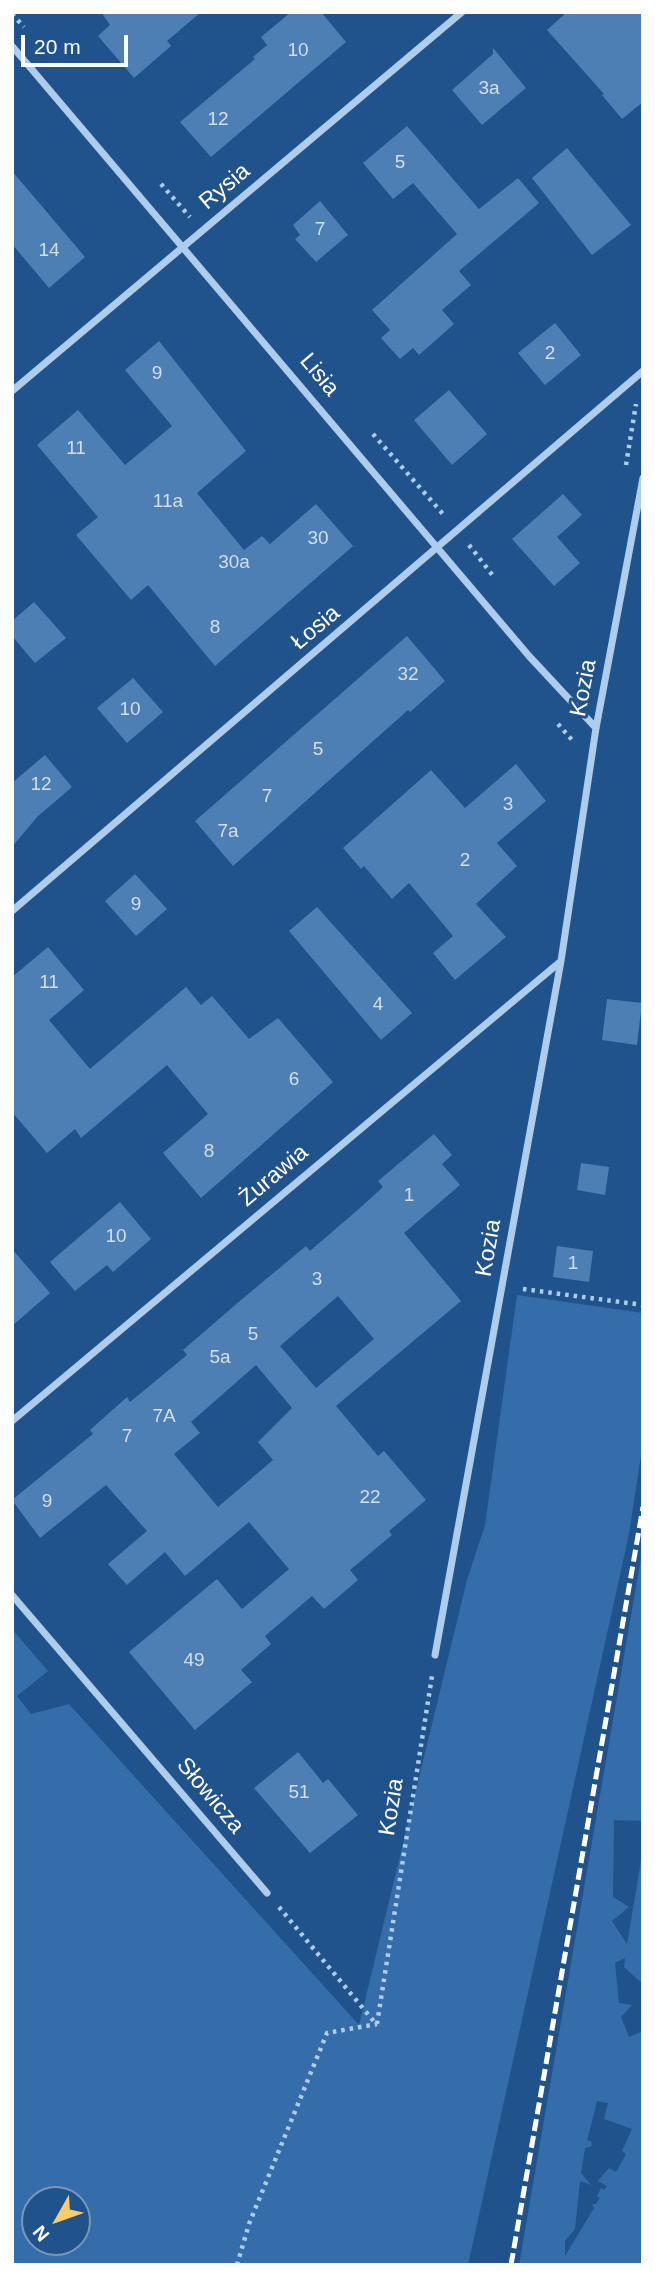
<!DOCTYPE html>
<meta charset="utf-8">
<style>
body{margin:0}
#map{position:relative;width:655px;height:2277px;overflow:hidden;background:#20538b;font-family:Helvetica,sans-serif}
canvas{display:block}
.frame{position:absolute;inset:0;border:14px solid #fff;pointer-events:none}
.north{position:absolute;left:21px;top:2186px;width:70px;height:70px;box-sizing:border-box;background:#20538b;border:2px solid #7998b9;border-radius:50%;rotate:230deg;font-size:19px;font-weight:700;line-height:28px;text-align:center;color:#fff}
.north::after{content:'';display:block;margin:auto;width:24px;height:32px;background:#f8cb6f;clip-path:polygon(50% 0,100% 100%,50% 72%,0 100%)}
.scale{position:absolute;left:21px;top:35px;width:107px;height:32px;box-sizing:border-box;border:4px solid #fff;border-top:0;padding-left:9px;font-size:21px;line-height:24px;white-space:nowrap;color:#fff;-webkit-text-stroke:5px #20538b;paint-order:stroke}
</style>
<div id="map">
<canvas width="655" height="2277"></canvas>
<div class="frame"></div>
<div class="north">N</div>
<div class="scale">20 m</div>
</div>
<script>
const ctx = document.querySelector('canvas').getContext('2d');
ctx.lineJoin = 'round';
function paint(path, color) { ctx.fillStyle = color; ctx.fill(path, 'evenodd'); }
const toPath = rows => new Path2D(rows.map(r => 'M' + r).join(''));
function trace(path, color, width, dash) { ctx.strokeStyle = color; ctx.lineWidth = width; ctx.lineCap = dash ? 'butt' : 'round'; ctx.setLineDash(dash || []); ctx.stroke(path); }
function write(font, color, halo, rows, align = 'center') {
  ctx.font = font + ' Helvetica,sans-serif'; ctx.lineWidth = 6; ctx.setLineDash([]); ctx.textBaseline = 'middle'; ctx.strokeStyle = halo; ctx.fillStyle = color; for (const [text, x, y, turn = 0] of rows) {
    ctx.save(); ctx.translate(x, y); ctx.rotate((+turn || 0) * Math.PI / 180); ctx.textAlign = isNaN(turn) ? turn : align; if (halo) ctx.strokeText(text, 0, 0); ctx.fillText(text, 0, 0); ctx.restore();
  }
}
paint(toPath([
 [517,1295,643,1313,643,1442,629,1534,468,2265,12,2265,12,1629,48,1671,17,1696,31,1714,69,1704,359,2025,467,1580,485,1525],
 [77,2200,77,2242,35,2242,35,2200],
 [643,1546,643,1821,614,1820,613,1897,629,1907,612,1921,627,1944,643,1849,643,1984,624,1967,625,1958,615,1963,619,2003,632,2005,621,2017,629,2037,643,2031,643,2265,519,2265],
 [597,2101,608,2103,604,2119,632,2129,622,2151,626,2154,616,2172,609,2168,598,2181,607,2186,604,2190,601,2188,597,2196,600,2198,596,2204,592,2204,594,2208,565,2256,565,2241,575,2229,580,2181,591,2185,581,2173,585,2148,592,2146,591,2141,587,2141]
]), '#346da9');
paint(toPath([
 [101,12,201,12,167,41,171,46,134,78,98,36,110,25],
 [291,12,321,12,346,42,211,157,180,122,255,59,253,57,267,45,261,37],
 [567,12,643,12,643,102,622,119,602,95,604,94,547,30],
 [493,48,526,88,482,125,452,90,493,54],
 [407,126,479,209,518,178,539,203,459,271,471,285,442,310,454,324,419,355,413,348,400,359,381,338,390,330,372,310,457,234,413,183,393,199,363,163],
 [567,148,631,225,592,255,532,178],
 [12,171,85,257,49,288,12,244],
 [320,201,348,235,316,262,295,239,300,235,293,225],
 [555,323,581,355,545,385,518,353],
 [159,341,246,451,197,493,244,550,262,536,270,544,316,504,353,546,215,666,148,585,131,600,76,535,98,517,37,445,78,410,125,465,172,426,125,370],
 [449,390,487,434,452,465,414,420],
 [563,494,582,515,557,537,580,563,554,586,512,539],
 [34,602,66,638,35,663,12,636,12,621],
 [407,636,445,681,410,712,408,710,233,866,195,821],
 [133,678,163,712,127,743,97,708],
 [45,755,72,787,37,817,12,847,12,783],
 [516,764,546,801,497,843,517,866,476,904,506,937,455,980,433,953,453,936,409,883,392,899,364,866,361,869,343,848,431,770,465,808],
 [135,874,167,909,136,936,105,901],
 [317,907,412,1013,381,1040,289,931],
 [48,947,84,990,49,1020,90,1069,186,987,201,1005,212,996,249,1039,278,1018,333,1082,201,1198,163,1153,208,1114,167,1065,81,1138,75,1129,47,1153,12,1112,12,977],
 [607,999,642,1003,637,1045,602,1040],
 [434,1134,452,1155,442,1164,460,1185,404,1233,461,1301,336,1406,378,1456,384,1451,426,1500,389,1531,392,1535,350,1570,358,1580,324,1609,312,1596,265,1636,271,1644,241,1670,252,1682,195,1730,129,1652,217,1579,242,1609,289,1569,249,1522,185,1576,165,1552,127,1585,108,1564,147,1531,106,1485,40,1538,12,1500,93,1434,90,1430,127,1397,130,1402,187,1355,183,1350,241,1300,306,1246,310,1251,361,1207,383,1187,378,1181],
 [338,1296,374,1339,316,1388,280,1346],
 [256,1365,292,1408,258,1442,273,1460,218,1507,174,1454,200,1433,191,1422],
 [581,1163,609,1167,605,1195,577,1190],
 [120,1202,151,1239,113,1272,107,1265,75,1291,50,1262],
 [557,1246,593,1251,589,1282,553,1277],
 [12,1249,50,1293,12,1326],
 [298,1752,323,1783,328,1779,358,1815,310,1853,254,1788]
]), '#4d7fb5');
trace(toPath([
 [12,14,24,27],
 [161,184,190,217],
 [373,434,443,514],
 [626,465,636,404],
 [469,545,494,577],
 [558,724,573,741],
 [523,1289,643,1305],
 [279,1907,376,2024],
 [377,2024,432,1676],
 [237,2265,249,2224,327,2033,377,2024]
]), '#aecceb', 4.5, [3.5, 5]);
trace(toPath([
 [12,46,529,656,596,728],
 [12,391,462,12],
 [12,911,643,371],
 [12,1421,560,962],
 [12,1595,267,1893],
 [435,1655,561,961,596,728,643,478]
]), '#aecceb', 7);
trace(toPath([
 [511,2265,643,1507]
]), '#fff', 5, [12, 5]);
write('19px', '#d2dfec', null, [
 ["10",298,51],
 ["3a",489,89],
 ["12",218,120],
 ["5",400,163],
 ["7",320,230],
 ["14",49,251],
 ["2",550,354],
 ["9",157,374],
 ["11",76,449],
 ["11a",168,502],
 ["30",318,539],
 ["30a",234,563],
 ["8",215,628],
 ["32",408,675],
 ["10",130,710],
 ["5",318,750],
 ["12",41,785],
 ["7",267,797],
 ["3",508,805],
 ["7a",228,832],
 ["2",465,861],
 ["9",136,905],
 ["11",49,983],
 ["4",378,1005],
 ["6",294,1080],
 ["8",209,1152],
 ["1",409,1196],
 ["10",116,1237],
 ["1",573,1264],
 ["3",317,1280],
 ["5",253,1335],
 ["5a",220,1358],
 ["7A",164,1417],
 ["7",127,1437],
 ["22",370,1498],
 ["9",47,1502],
 ["49",194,1661],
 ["51",299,1793]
]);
write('23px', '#fff', '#20538b', [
 ["Rysia",225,187,-40],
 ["Lisia",319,375,50],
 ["Łosia",316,628,-40],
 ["Kozia",584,688,-79],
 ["Żurawia",274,1176,-40],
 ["Kozia",489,1248,-80],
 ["Słowicza",210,1796,50],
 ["Kozia",392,1807,-81]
]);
</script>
